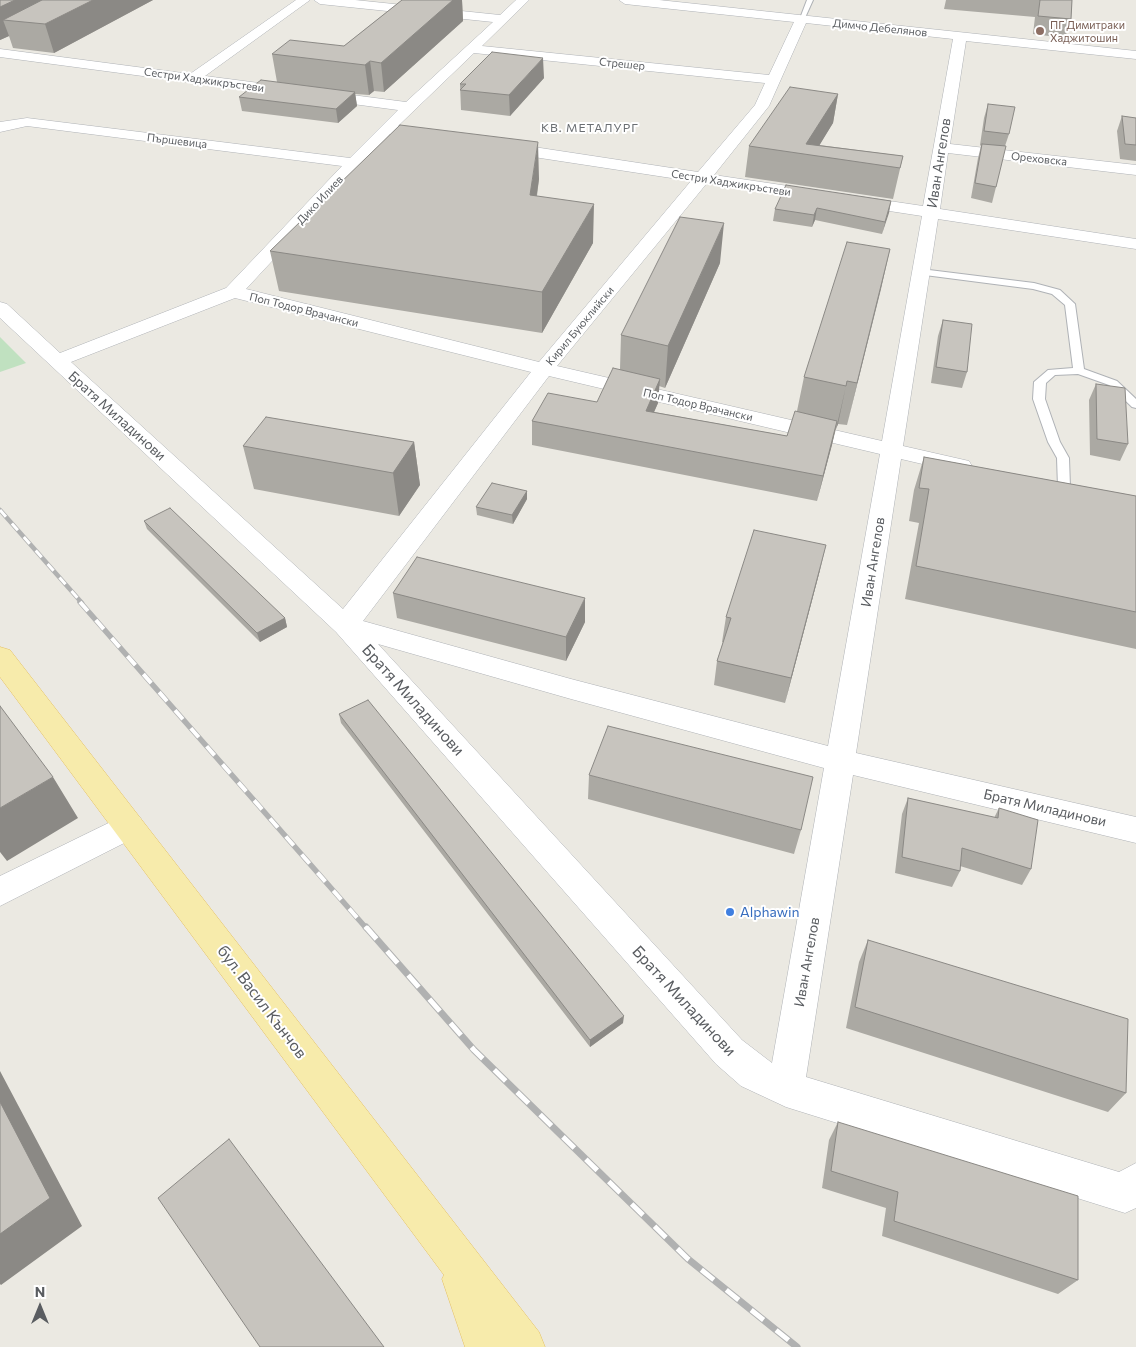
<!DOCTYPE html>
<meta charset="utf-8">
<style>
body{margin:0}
#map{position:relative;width:1136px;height:1347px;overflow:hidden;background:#ebe9e2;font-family:Commissioner,sans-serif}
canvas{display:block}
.north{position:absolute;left:15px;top:1282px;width:50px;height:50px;-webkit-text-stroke:4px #fff;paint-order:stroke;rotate:0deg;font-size:14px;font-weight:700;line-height:20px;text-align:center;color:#5a5d61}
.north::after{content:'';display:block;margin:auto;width:18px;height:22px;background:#5a5d61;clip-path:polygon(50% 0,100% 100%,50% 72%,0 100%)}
</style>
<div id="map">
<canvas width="1136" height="1347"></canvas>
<div class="north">N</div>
</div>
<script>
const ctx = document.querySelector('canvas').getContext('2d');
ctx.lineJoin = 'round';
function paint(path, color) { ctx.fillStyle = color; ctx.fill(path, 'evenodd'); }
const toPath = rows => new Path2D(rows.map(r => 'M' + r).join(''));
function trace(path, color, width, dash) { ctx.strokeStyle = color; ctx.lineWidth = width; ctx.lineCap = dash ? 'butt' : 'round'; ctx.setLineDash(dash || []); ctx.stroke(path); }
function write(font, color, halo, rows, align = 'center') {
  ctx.font = font + ' Commissioner,sans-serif'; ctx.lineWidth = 4; ctx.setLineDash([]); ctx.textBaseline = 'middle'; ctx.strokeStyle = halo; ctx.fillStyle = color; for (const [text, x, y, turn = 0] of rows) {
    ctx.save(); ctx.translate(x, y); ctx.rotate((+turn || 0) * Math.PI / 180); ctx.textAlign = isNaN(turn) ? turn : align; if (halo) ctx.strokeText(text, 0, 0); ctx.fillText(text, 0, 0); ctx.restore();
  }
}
paint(toPath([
 [0,337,26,363,0,372]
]), '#c0e1c0');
const lane = toPath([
 [807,0,813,0,804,20,799,21,807,0],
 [921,269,1034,283,1060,290,1075,304,1084,369,1117,381,1136,399,1136,408,1132,407,1109,385,1078,374,1055,375,1046,383,1045,399,1060,442,1069,458,1070,487,1068,490,1064,491,1058,487,1057,458,1048,442,1033,399,1034,382,1048,370,1073,368,1065,305,1052,294,1033,289,917,274,916,272,921,269]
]);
const street = toPath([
 [296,0,310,0,205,76,406,102,493,22,320,4,314,0,355,0,500,15,516,0,529,0,482,46,769,75,794,22,625,4,619,0,659,0,1136,51,1136,59,966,41,950,144,1136,165,1136,175,948,153,940,209,1136,239,1136,249,938,219,903,446,969,461,972,466,969,471,961,473,901,459,856,753,1136,817,1136,843,853,775,806,1077,1119,1172,1136,1163,1136,1208,1125,1213,786,1107,741,1086,716,1064,336,632,0,318,0,302,7,304,60,353,226,288,342,166,27,126,0,132,0,122,27,118,350,158,398,110,0,57,0,49,190,74,296,0],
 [806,23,953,39,923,206,714,175,769,106,806,23],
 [474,53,765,83,755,105,698,172,501,142,496,144,493,147,501,152,691,181,539,362,246,289,390,134,431,141,436,139,439,136,436,133,398,126,474,53],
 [707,183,922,216,882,441,557,366,707,183],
 [235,298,531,372,343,609,71,362,235,298],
 [549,376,880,454,828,746,571,679,363,621,549,376],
 [378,644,571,699,824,768,772,1063,742,1040,378,644],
 [129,813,140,817,144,826,140,835,0,906,0,876,129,813]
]);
const primary = toPath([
 [0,647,10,650,539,1332,545,1347,465,1347,442,1279,444,1275,0,677,0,647]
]);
trace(lane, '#afb2b6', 2);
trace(street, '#afb2b6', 1);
trace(primary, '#e4bf62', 1);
paint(lane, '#fff');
paint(street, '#fff');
paint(primary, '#f7ebab');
const railFar2 = toPath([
 [0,510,82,603]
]);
const railFar1 = toPath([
 [80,602,367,929]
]);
const rail = toPath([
 [366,927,474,1050,688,1259,797,1347]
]);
trace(railFar2, '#b0b1b1', 4.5);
trace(railFar1, '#b0b1b1', 5.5);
trace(rail, '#b0b1b1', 7);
trace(railFar2, '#fff', 3, [9]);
trace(railFar1, '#fff', 4, [12]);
trace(rail, '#fff', 5, [16]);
paint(toPath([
 [0,0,153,0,54,53,13,48,9,36,0,40],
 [402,0,462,0,463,21,384,92,374,91,369,95,355,94,357,106,338,123,242,111,239,97,277,82,272,54,344,46],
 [946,0,1072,0,1071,19,1065,38,1033,34,1035,17,944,9],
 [544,78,510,116,461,110,460,84],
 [838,94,833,123,819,145,903,156,893,199,745,177,749,146],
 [988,104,1009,134,1005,146,996,187,992,203,971,198,978,158,981,146,980,145,984,118],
 [1122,116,1136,118,1136,161,1120,159,1117,131],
 [539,179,537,196,593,243,542,333,279,291,270,251],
 [891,201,882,234,815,220,812,227,773,221,775,209],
 [890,249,847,425,838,424,836,429,817,501,532,445,532,421,597,402,620,369,621,335,720,263,665,388,659,386,658,403,654,412,787,436,797,411,804,377],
 [943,320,967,372,962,388,931,383,938,336],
 [1096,384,1128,444,1120,461,1090,455,1089,400],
 [414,442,420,485,399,516,254,489,243,446],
 [924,457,1136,496,1136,649,905,599,919,523,909,521,914,490],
 [527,491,527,499,513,524,477,515,476,507],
 [144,521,285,618,287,627,260,642,147,529],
 [820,570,785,703,714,685,717,661,723,642,722,642,726,617],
 [393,593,585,622,566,661,397,618],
 [339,714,623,1023,590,1047,341,723],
 [589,775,801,830,794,854,588,799],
 [908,798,994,818,999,808,1031,869,1022,885,960,866,960,871,952,887,895,873,902,814],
 [868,940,1126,1093,1108,1112,846,1028,859,962],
 [838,1122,1078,1280,1058,1294,882,1236,886,1208,822,1188,829,1140]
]), '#aba9a3');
paint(toPath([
 [15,0,81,0,3,20,9,36,0,40,0,7],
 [93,0,153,0,54,53,45,24],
 [453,0,462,0,463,21,384,92,381,63],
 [543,58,544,78,510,116,509,95],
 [370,61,374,91,369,95,365,65],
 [355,92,357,106,338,123,336,109],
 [838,94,833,123,813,156,806,144],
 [538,142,539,179,531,234,530,195],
 [891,201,889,213,882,234,885,222],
 [594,204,593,243,542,333,542,292],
 [817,208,815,220,812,227,814,215],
 [724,223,720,263,665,388,668,346],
 [890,249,881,289,847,425,857,383],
 [660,379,658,403,644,435,646,411],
 [847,381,838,424,836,429,846,386],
 [837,421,832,445,817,501,823,476],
 [414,442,420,485,399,516,393,473],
 [527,491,527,499,513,524,512,515],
 [826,545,820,570,785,703,791,678],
 [585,598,585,622,566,661,566,637],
 [285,618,287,627,260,642,257,633],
 [53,777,78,818,7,861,0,852,0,808],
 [624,1016,623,1023,590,1047,590,1040],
 [0,1071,82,1226,1,1285,0,1284]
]), '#8b8985');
const building = toPath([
 [0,0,15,0,0,7,0,0],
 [42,0,93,0,45,24,3,20,42,0],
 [402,0,453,0,381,63,370,61,365,65,272,54,290,40,344,46,402,0],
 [1040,0,1072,0,1071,19,1038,16,1040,0],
 [492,52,543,58,509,95,460,90,466,84,460,84,492,52],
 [261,80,355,92,336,109,239,97,261,80],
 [790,87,838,94,806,144,903,156,900,168,749,146,790,87],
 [988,104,1015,107,1009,134,984,131,988,104],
 [1122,116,1136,118,1136,145,1125,144,1122,116],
 [400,125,538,142,530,195,594,204,542,292,270,251,400,125],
 [982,144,1006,146,996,187,975,183,982,144],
 [786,185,891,201,885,222,817,208,814,215,775,209,786,185],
 [680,217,724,223,668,346,621,335,680,217],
 [847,242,890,249,857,383,847,381,846,386,804,377,847,242],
 [943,320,972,324,967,372,936,367,943,320],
 [613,368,660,379,646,411,787,436,795,411,837,421,823,476,532,421,548,393,597,402,613,368],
 [1096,384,1125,388,1128,444,1097,439,1096,384],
 [266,417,414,442,393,473,243,446,266,417],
 [924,457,1136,496,1136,612,916,566,929,489,919,488,924,457],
 [492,483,527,491,512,515,476,507,492,483],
 [170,508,285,618,257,633,144,521,170,508],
 [754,530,826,545,791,678,717,661,731,618,726,617,754,530],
 [417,557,585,598,566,637,393,593,417,557],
 [368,700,624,1016,590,1040,339,714,368,700],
 [0,706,53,777,0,808,0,706],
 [608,726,813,777,801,830,589,775,608,726],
 [908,798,998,818,999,808,1038,820,1031,869,962,848,960,871,902,857,908,798],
 [868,940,1128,1019,1126,1093,855,1007,868,940],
 [0,1102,50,1198,0,1234,0,1102],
 [838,1122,1078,1196,1078,1280,894,1221,898,1192,831,1171,838,1122],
 [229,1139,384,1347,260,1347,158,1198,229,1139]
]);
paint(building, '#c7c4be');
trace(building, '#8b8985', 1);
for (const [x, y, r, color] of [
 [1040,31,5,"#8d6e63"],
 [730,912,5,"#3f7fe0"]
]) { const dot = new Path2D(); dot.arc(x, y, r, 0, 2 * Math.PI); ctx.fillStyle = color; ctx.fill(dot); trace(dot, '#fff', 2); }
write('11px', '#785e54', '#fff', [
 ["ПГ Димитраки",1050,25],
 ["Хаджитошин",1050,38]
], 'left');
write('11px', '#5a5d61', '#fff', [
 ["Димчо Дебелянов",880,28,6],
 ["Стрешер",622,64,6],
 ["Сестри Хаджикръстеви",204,80,8],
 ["Пършевица",177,141,7],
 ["Ореховска",1039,159,6],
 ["Сестри Хаджикръстеви",731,183,9],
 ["Дико Илиев",320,200,-47],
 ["Поп Тодор Врачански",304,310,14],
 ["Кирил Буюклийски",580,326,-50],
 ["Поп Тодор Врачански",698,405,13]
]);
ctx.letterSpacing = '1px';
write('12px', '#6b6f73', '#fff', [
 ["КВ. МЕТАЛУРГ",590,128]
]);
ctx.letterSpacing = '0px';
write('14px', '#5a5d61', '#fff', [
 ["Иван Ангелов",939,163,-81],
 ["Братя Миладинови",117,416,42],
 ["Иван Ангелов",873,562,-81],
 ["Братя Миладинови",1045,808,13],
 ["Иван Ангелов",807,962,-80]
]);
write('14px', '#366cbe', '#fff', [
 ["Alphawin",740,912]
], 'left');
write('16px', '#5a5d61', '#fff', [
 ["Братя Миладинови",413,700,48],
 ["Братя Миладинови",684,1001,47],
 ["бул. Васил Кънчов",262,1002,53]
]);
</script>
